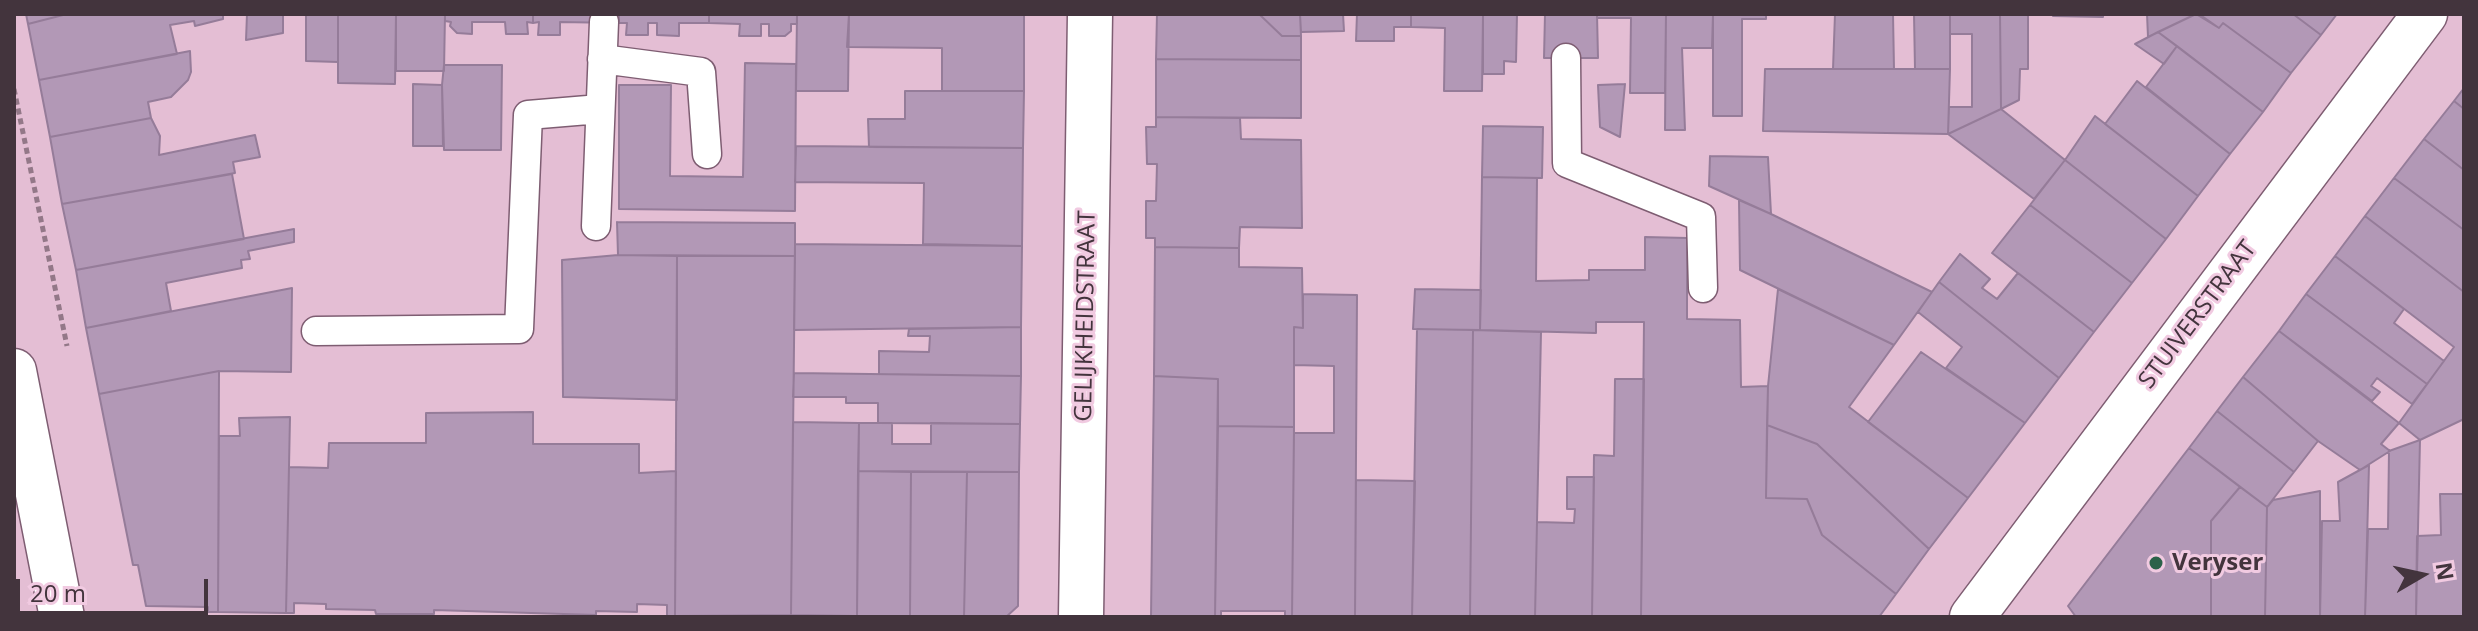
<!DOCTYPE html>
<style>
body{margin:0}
#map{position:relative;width:2478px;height:631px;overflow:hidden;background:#e4bed4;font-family:"Open Sans",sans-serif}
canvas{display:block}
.frame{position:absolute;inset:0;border:16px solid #43343d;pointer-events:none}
.north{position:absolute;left:2382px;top:535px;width:80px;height:80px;-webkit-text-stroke:6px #f1cae1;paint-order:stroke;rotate:81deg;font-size:22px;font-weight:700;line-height:32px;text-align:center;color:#43343d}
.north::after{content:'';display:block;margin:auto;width:28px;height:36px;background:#43343d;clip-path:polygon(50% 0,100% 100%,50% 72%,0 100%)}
.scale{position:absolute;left:16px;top:579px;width:192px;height:36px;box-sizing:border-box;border:4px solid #43343d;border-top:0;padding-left:10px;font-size:24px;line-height:28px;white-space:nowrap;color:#43343d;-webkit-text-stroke:6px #f1cae1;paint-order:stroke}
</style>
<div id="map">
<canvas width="2478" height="631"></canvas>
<div class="frame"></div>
<div class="north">N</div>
<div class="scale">20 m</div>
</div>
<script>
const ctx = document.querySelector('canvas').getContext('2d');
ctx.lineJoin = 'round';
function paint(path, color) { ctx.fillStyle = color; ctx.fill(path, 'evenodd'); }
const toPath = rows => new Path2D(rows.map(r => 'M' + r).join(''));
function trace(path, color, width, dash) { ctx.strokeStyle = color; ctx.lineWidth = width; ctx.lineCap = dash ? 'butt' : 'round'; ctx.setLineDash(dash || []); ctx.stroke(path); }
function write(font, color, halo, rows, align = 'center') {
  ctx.font = font + ' "Open Sans",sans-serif'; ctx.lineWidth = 6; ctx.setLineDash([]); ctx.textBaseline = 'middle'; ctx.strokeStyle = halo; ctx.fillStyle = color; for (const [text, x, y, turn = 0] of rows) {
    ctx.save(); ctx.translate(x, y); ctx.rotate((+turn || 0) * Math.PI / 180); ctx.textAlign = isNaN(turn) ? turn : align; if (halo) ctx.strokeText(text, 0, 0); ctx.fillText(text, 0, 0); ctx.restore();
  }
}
const building = toPath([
 [26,14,67,14,28,24,26,14],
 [67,14,223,14,223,19,195,26,194,21,170,25,177,54,39,80,28,24,67,14],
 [247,14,283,14,283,33,246,40,247,14],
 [306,14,338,14,338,62,306,61,306,14],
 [338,14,396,14,395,84,338,83,338,14],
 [396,14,445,14,444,71,396,71,396,14],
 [445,14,533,14,533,23,527,22,528,34,506,34,505,22,472,22,472,34,457,33,450,26,451,22,445,21,445,14],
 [533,14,619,14,619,23,560,22,560,35,538,35,539,22,533,23,533,14],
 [619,14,709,14,709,23,679,23,679,36,657,35,657,23,648,23,648,35,626,35,627,23,619,23,619,14],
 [709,14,797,14,797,24,791,24,791,31,785,36,769,36,769,24,761,24,761,36,739,36,740,24,709,23,709,14],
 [797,14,849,14,848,91,796,91,797,14],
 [849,14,1024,14,1024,91,942,91,942,48,847,47,849,14],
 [1157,14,1259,14,1282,36,1301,36,1301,60,1156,59,1157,14],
 [1259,14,1300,14,1301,36,1282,36,1259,14],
 [1300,14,1343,14,1344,31,1301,32,1300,14],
 [1357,14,1411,14,1411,27,1394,27,1394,41,1356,41,1357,14],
 [1411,14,1483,14,1482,91,1444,91,1445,28,1411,27,1411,14],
 [1483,14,1517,14,1516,62,1504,61,1504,74,1483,74,1483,14],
 [1545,14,1597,14,1598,58,1544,58,1545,14],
 [1597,14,1666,14,1665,93,1630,93,1631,18,1597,18,1597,14],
 [1666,14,1713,14,1712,48,1682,48,1685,130,1665,130,1666,14],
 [1713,14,1766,14,1766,19,1742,19,1742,116,1713,116,1713,14],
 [1835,14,1893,14,1894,69,1833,69,1835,14],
 [1914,14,1950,14,1950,69,1915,69,1914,14],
 [1950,14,2000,14,2001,109,1948,134,1949,107,1972,107,1972,34,1950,34,1950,14],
 [2000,14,2028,14,2028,69,2020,69,2019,100,2001,109,2000,14],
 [2053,14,2103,14,2103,17,2053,16,2053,14],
 [2147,14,2196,14,2148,37,2147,14],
 [2196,14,2219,28,2223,23,2291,73,2263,112,2158,32,2196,14],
 [2199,14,2293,14,2321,35,2291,73,2223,23,2219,28,2199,14],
 [2293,14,2337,14,2321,35,2293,14],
 [2158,32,2177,46,2164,64,2135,44,2158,32],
 [2177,46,2263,112,2230,154,2146,87,2177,46],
 [190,51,191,72,188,80,171,97,148,102,151,118,50,137,39,80,190,51],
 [1156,59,1301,60,1301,118,1156,117,1156,59],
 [745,63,796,64,795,211,619,209,619,85,671,85,670,176,743,177,745,63],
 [444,65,502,65,501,150,444,150,442,85,444,65],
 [1765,69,1950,69,1948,134,1763,131,1765,69],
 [2137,81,2230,154,2198,196,2105,124,2137,81],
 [413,84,442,85,443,146,413,146,413,84],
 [1625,84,1620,137,1600,127,1598,85,1625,84],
 [2464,88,2464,109,2454,101,2464,88],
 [905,91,1024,91,1023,148,869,147,868,119,905,119,905,91],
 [2454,101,2464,109,2464,170,2424,139,2454,101],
 [2001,109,2065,160,2034,199,1948,134,2001,109],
 [2095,116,2198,196,2166,239,2065,160,2095,116],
 [1156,117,1240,118,1241,139,1301,140,1302,228,1240,227,1239,248,1155,247,1155,238,1146,238,1146,201,1156,201,1157,164,1147,164,1146,127,1156,127,1156,117],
 [151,118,160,136,159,155,255,135,260,157,233,162,235,173,62,204,50,137,151,118],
 [1483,126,1543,127,1542,178,1482,177,1483,126],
 [2424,139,2464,170,2464,230,2394,178,2424,139],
 [796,146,1023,148,1022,246,923,244,924,183,795,182,796,146],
 [1710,156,1768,157,1771,214,1709,186,1710,156],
 [2065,160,2166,239,2132,283,2030,205,2065,160],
 [232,174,244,239,76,270,62,204,232,174],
 [1482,177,1537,178,1536,281,1589,280,1589,270,1645,270,1645,237,1687,238,1687,319,1740,320,1741,387,1768,386,1766,498,1807,499,1822,535,1896,594,1879,617,1641,617,1644,322,1596,322,1596,333,1480,330,1482,177],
 [2394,178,2464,230,2464,292,2365,216,2394,178],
 [1739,200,1771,214,1932,292,1894,345,1740,270,1739,200],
 [2030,205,2132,283,2094,332,1992,253,2030,205],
 [2365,216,2464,292,2464,419,2420,440,2399,423,2454,347,2335,256,2365,216],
 [617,222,795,223,795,256,618,255,617,222],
 [294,229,294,242,248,251,250,259,241,260,242,268,166,283,171,311,86,328,76,270,294,229],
 [795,244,1022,246,1021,327,794,330,795,244],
 [1155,247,1239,248,1239,267,1302,268,1303,328,1294,327,1294,427,1218,426,1218,379,1154,376,1155,247],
 [1960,254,1990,279,1982,288,1997,299,2018,273,2094,332,2059,378,1939,282,1960,254],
 [618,255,677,256,677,400,563,397,562,260,618,255],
 [677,256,795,256,791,615,675,616,677,256],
 [2335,256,2404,309,2394,323,2444,361,2427,384,2306,294,2335,256],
 [1939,282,2059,378,2025,423,1946,368,1962,347,1918,312,1939,282],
 [292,288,291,372,219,371,99,394,86,328,292,288],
 [1415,289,1481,290,1480,330,1413,329,1415,289],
 [1778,289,1894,345,1849,407,1968,498,1929,549,1817,444,1767,425,1768,386,1778,289],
 [1303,294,1357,295,1355,617,1292,617,1294,433,1334,433,1334,366,1294,365,1294,327,1303,328,1303,294],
 [2306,294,2427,384,2412,404,2377,378,2371,386,2380,392,2372,401,2279,331,2306,294],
 [1021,327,1021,376,879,374,879,351,929,352,930,336,908,336,909,329,1021,327],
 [1417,329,1473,330,1470,617,1412,617,1417,329],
 [1473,330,1541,332,1535,617,1470,617,1473,330],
 [2279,331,2399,423,2381,444,2390,451,2360,470,2318,441,2243,377,2279,331],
 [1921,352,2025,423,1968,498,1868,422,1921,352],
 [219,371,218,612,208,612,208,607,146,606,138,565,133,565,99,394,219,371],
 [794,373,1021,376,1020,424,878,423,878,403,846,403,846,397,793,397,794,373],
 [1154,376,1218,379,1215,617,1151,617,1154,376],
 [2243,377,2318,441,2294,472,2217,411,2243,377],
 [1615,379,1644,379,1641,617,1592,617,1594,455,1614,456,1615,379],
 [2217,411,2294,472,2267,507,2189,448,2217,411],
 [533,412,533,444,639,444,639,473,676,471,675,616,667,616,667,605,637,604,637,612,596,611,596,615,434,610,434,614,376,614,375,610,326,609,326,604,294,603,294,613,286,613,289,467,328,468,329,443,426,443,426,413,533,412],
 [290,417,286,613,218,612,219,436,240,436,239,418,290,417],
 [793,422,859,423,857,616,791,615,793,422],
 [859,423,892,423,892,444,931,444,931,423,1020,424,1019,472,858,471,859,423],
 [1767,425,1817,444,1929,549,1896,594,1822,535,1807,499,1766,498,1767,425],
 [1218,426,1294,427,1292,617,1285,617,1285,611,1221,611,1221,617,1215,617,1218,426],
 [2420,440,2416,617,2365,617,2368,529,2388,529,2389,451,2420,440],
 [2189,448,2240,487,2211,521,2211,617,2076,617,2068,606,2189,448],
 [2369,465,2365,617,2320,617,2322,521,2340,521,2338,482,2369,465],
 [858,471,911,472,910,616,857,616,858,471],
 [911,472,967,472,964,617,910,616,911,472],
 [967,472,1019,472,1018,606,1006,617,964,617,967,472],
 [1567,477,1594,477,1592,617,1535,617,1537,522,1574,523,1575,509,1567,509,1567,477],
 [1356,480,1415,481,1412,617,1355,617,1356,480],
 [2240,487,2267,507,2265,617,2211,617,2211,521,2240,487],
 [2320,491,2320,617,2265,617,2267,507,2273,500,2320,491],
 [2440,494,2463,494,2464,617,2416,617,2417,536,2441,535,2440,494]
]);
paint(building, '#b298b6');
trace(building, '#957c99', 2);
const service = toPath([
 [1566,58,1567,163,1701,217,1703,288],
 [602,59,701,72,707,154],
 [596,226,604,22],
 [316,331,519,329,528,115,600,109]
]);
const minor = toPath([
 [1081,617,1090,14],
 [1972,617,2425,14]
]);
const primary = toPath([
 [14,371,62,617]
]);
trace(service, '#7e5d72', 31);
trace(minor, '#7e5d72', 47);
trace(primary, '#7e5d72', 47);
trace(toPath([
 [14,89,67,346]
]), '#937888', 5, [6, 4]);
trace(service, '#fff', 28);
trace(minor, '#fff', 44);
trace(primary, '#fff', 44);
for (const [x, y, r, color] of [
 [2156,563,8,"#2b6249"]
]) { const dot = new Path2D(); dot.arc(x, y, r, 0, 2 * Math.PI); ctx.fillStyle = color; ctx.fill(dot); trace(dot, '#f1cae1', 3); }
write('24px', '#43343d', '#f1cae1', [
 ["STUIVERSTRAAT",2198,315,-53],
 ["GELIJKHEIDSTRAAT",1086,316,-89]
]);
write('bold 24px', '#43343d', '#f1cae1', [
 ["Veryser",2172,563]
], 'left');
</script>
